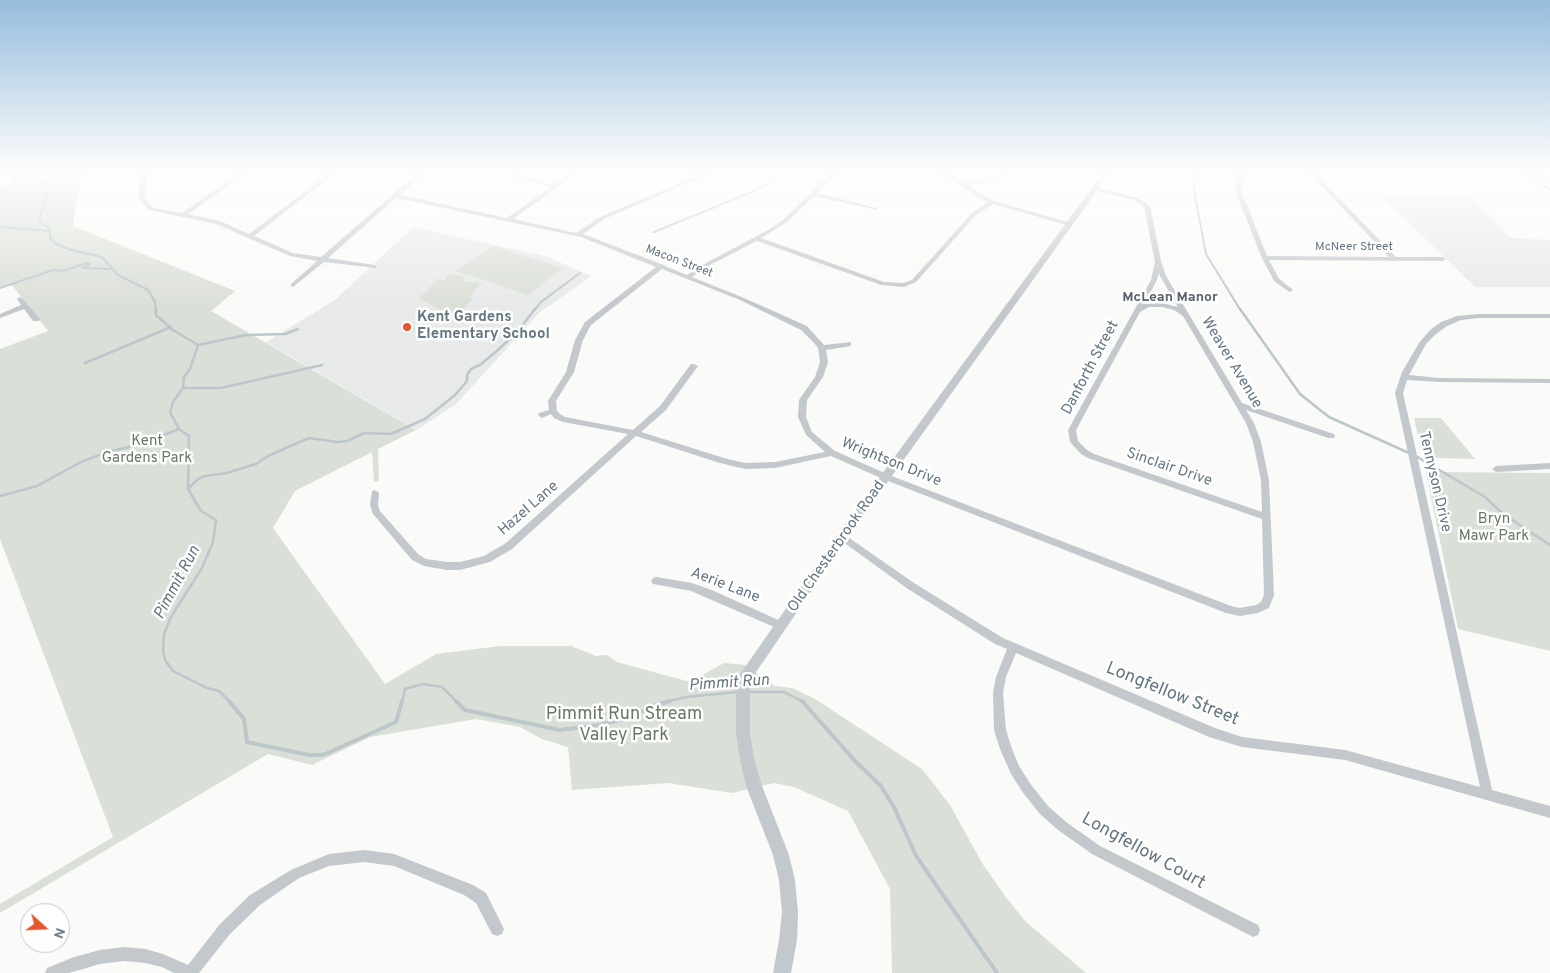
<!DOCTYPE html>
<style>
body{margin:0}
#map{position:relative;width:1550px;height:973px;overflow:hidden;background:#fafaf8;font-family:Overpass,sans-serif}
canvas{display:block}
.north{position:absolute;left:20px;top:903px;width:50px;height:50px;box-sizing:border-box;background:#fff;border:1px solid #c1c8cd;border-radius:50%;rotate:110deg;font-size:14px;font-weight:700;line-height:20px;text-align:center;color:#657683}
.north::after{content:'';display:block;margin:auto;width:18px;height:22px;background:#e4572e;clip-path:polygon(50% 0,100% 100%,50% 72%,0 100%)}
</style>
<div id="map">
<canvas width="1550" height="973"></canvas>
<div class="north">N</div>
</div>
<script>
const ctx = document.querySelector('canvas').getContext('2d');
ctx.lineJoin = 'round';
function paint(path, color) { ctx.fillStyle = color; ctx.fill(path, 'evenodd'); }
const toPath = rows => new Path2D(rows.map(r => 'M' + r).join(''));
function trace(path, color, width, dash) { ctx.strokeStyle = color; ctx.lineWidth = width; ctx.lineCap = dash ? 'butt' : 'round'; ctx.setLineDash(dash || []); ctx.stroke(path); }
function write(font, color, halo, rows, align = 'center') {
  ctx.font = font + ' Overpass,sans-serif'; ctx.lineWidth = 5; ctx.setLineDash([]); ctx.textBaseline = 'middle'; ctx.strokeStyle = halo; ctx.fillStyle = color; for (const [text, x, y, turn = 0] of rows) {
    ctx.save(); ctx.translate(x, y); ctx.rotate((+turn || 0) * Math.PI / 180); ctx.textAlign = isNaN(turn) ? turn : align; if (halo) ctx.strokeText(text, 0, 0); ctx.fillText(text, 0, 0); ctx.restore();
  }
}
paint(toPath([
 [1380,194,1471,198,1511,238,1550,240,1550,287,1475,287],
 [413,227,545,256,591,276,539,313,456,404,417,430,266,342,335,300]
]), '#e8e9e9');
paint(toPath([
 [15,170,82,170,73,226,235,291,211,311,416,430,378,449,379,481,374,482,372,452,295,491,273,528,385,684,436,654,500,646,571,646,596,656,607,655,617,662,690,682,724,663,745,665,775,686,792,688,815,699,922,769,950,805,982,863,1005,896,1025,921,1086,973,892,973,890,889,848,811,794,787,774,783,732,793,668,783,572,790,568,747,542,739,520,727,476,719,370,737,312,765,268,754,0,913,0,904,113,837,0,539,0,349,48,331,11,284,0,288,0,188,10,183],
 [493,246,563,268,528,295,456,271],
 [449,274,465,277,462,281,481,283,469,297,473,298,456,317,419,299,438,279,445,280],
 [1414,418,1441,418,1475,459,1436,458,1427,455,1421,450],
 [1426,472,1550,473,1550,651,1458,629]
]), '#dadfd7');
trace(toPath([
 [43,170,39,178,49,186,39,221,50,229,50,238,56,244,71,250,102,257,118,275,148,290,155,302,156,311],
 [1195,170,1194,191,1206,254,1241,311],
 [0,227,50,231],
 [654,232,754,191,777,178],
 [0,288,53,270,63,271,86,263,90,264,82,268,112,269],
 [534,311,541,302,580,273]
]), '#bbc7cb', 2);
trace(toPath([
 [156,309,156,315,173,330,198,345,190,369,184,377,183,388,173,402,170,412,179,429,189,436,188,489,201,511,216,520,213,542,202,568,171,617,164,634,163,650,165,660,173,671,207,688,219,691,230,702],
 [1240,309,1300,394,1329,417,1409,453],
 [198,345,246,335,285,334,298,329],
 [85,363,171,327],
 [183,388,221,388,322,365],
 [1414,455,1485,497,1503,514,1550,545],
 [188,489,198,479,205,476,227,473,256,464,268,456,309,438,338,442,347,441,364,433,391,434,425,419,455,395,467,381,467,375,471,369,480,365,498,350,518,331,535,309],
 [0,496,37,486,83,461,108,452,145,443,179,429],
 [748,692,784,692,804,702],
 [402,702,405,689,423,684,442,687,457,702],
 [666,702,686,697,737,692]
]), '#bbc7cb', 2.5);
trace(toPath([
 [229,701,244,719,247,742,309,755,323,755,396,722,402,701],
 [456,701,465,710,560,730,599,725,628,718,656,705,670,701],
 [802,701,855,761,880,785,894,807,916,856,997,973]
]), '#bbc7cb', 4);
const secondary = toPath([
 [1521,170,1531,170,1550,183,1550,189,1521,170]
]);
trace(secondary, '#b3babf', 3);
paint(toPath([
 [3,170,9,170,9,175,5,175,3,170],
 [142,170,148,170,144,198,153,208,182,213,244,170,251,170,188,214,220,221,249,234,333,170,340,170,254,236,293,253,321,257,421,170,428,170,400,195,507,218,551,187,518,179,510,173,510,171,514,171,522,177,554,185,575,170,582,170,513,219,576,233,600,217,697,176,688,170,696,170,702,174,711,170,719,170,604,219,583,234,661,264,664,265,665,266,687,275,706,263,768,230,783,220,834,170,840,170,817,193,877,208,877,210,814,196,787,222,761,238,884,282,903,283,912,280,972,213,988,202,974,195,951,179,929,170,938,170,955,177,964,183,1004,175,1004,177,968,185,994,201,1071,223,1071,225,1067,225,993,204,976,215,916,282,904,287,881,285,757,241,710,265,692,277,744,298,807,326,824,345,851,342,851,346,826,350,828,362,823,377,807,400,806,417,812,432,835,451,889,475,1231,606,1240,608,1256,605,1261,602,1264,595,1262,519,1088,458,1081,454,1070,442,1068,430,1151,280,1155,262,1144,207,1134,200,1093,190,1092,189,1095,187,1138,198,1150,206,1161,261,1166,276,1242,403,1334,434,1335,436,1334,438,1328,438,1246,410,1254,423,1261,442,1269,480,1274,595,1269,608,1258,613,1240,616,1226,613,883,479,831,456,775,468,745,469,720,463,636,436,512,549,490,562,460,570,447,570,424,566,412,560,373,514,370,505,372,491,375,490,379,493,378,505,380,511,418,554,426,559,447,562,460,562,484,556,506,543,628,434,563,422,554,418,551,414,542,418,538,415,539,413,549,410,548,401,566,372,575,340,585,322,656,267,581,237,396,198,328,258,374,265,377,267,376,268,324,262,293,287,291,286,291,284,317,261,290,256,216,224,149,210,138,198,142,170],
 [662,269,740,300,801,330,814,343,818,348,820,362,815,377,799,400,798,417,806,435,825,452,775,462,745,463,724,458,641,432,666,410,698,366,694,364,691,364,660,406,633,430,565,417,560,414,557,411,556,401,574,372,583,340,591,325,662,269],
 [1159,273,1160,276,1178,307,1162,303,1144,304,1157,280,1159,273],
 [1149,307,1162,307,1174,310,1183,316,1246,423,1253,442,1261,480,1262,512,1094,454,1087,450,1078,441,1076,430,1140,312,1149,307],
 [1235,170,1241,170,1242,193,1267,256,1389,257,1306,170,1312,170,1396,257,1443,257,1446,259,1443,261,1269,260,1279,279,1293,290,1290,292,1288,291,1274,281,1262,258,1236,193,1235,170],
 [20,297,22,298,40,319,39,321,33,321,24,309,0,318,0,314,21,305,17,299,20,297],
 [1479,314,1550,314,1550,318,1479,318,1461,320,1447,326,1436,334,1426,344,1409,375,1439,378,1550,379,1550,383,1439,382,1407,380,1403,393,1492,790,1550,806,1550,818,1345,760,1242,747,1209,737,1016,653,1006,677,1003,693,1006,730,1012,749,1019,766,1032,786,1048,806,1066,822,1100,846,1258,925,1260,930,1258,935,1253,937,1092,854,1058,830,1040,814,1024,794,1011,774,1000,749,994,730,993,693,996,677,1007,649,995,644,908,589,839,539,837,537,839,535,845,535,914,583,1003,638,1215,728,1242,737,1345,750,1480,787,1395,393,1402,372,1419,343,1430,330,1441,322,1457,316,1479,314],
 [1550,463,1550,469,1496,472,1492,469,1496,466,1550,463],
 [656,577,692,583,714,591,785,623,786,626,785,629,781,630,691,591,653,584,651,581,653,578,656,577],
 [364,850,394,854,473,885,486,893,504,929,502,934,497,936,492,934,476,903,464,895,394,866,364,862,329,866,299,878,260,905,230,934,199,973,174,973,162,967,145,963,124,961,100,964,69,973,45,973,47,968,74,957,100,950,124,947,145,949,163,954,188,965,220,924,250,895,291,870,329,854,364,850]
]), '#c3c8cc');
paint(toPath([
 [1105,170,1112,170,846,540,750,681,750,733,754,759,762,786,789,855,795,880,798,912,797,940,791,973,773,973,779,940,782,912,779,880,773,855,746,786,740,759,736,733,736,680,838,534,1105,170]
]), '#c3c8cc');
paint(secondary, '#fff');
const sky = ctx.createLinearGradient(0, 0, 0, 306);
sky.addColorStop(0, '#96bcdc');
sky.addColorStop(0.56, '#fdfdfc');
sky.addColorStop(1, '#fdfdfc00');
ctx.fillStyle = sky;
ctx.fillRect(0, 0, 1550, 306);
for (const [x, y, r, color] of [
 [407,327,5,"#e4572e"]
]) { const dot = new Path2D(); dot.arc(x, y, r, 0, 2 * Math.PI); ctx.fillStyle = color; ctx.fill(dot); trace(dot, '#fff', 2); }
write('12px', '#657683', '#fff', [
 ["McNeer Street",1354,248],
 ["Macon Street",679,262,21]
]);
write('bold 14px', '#57646e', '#fff', [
 ["McLean Manor",1170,298]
]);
write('bold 15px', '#657683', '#fff', [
 ["Kent Gardens",417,318],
 ["Elementary School",417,335]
], 'left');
write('15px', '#657683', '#fff', [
 ["Weaver Avenue",1231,363,59],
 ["Danforth Street",1091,368,-62],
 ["Wrightson Drive",891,463,22],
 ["Sinclair Drive",1169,468,19],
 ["Tennyson Drive",1434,482,77],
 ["Hazel Lane",529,509,-41],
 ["Old Chesterbrook Road",837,547,-55],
 ["Aerie Lane",725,586,21]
]);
write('15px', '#687a64', '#fff', [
 ["Kent",147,442],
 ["Gardens Park",147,459],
 ["Bryn",1494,520],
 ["Mawr Park",1494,537]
]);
write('italic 16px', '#60757c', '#fff', [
 ["Pimmit Run",178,583,-62],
 ["Pimmit Run",729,684,-4]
]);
write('18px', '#657683', '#fff', [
 ["Longfellow Street",1172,695,22],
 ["Longfellow Court",1143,852,29]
]);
write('18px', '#687a64', '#fff', [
 ["Pimmit Run Stream",624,715],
 ["Valley Park",624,736]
]);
</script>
